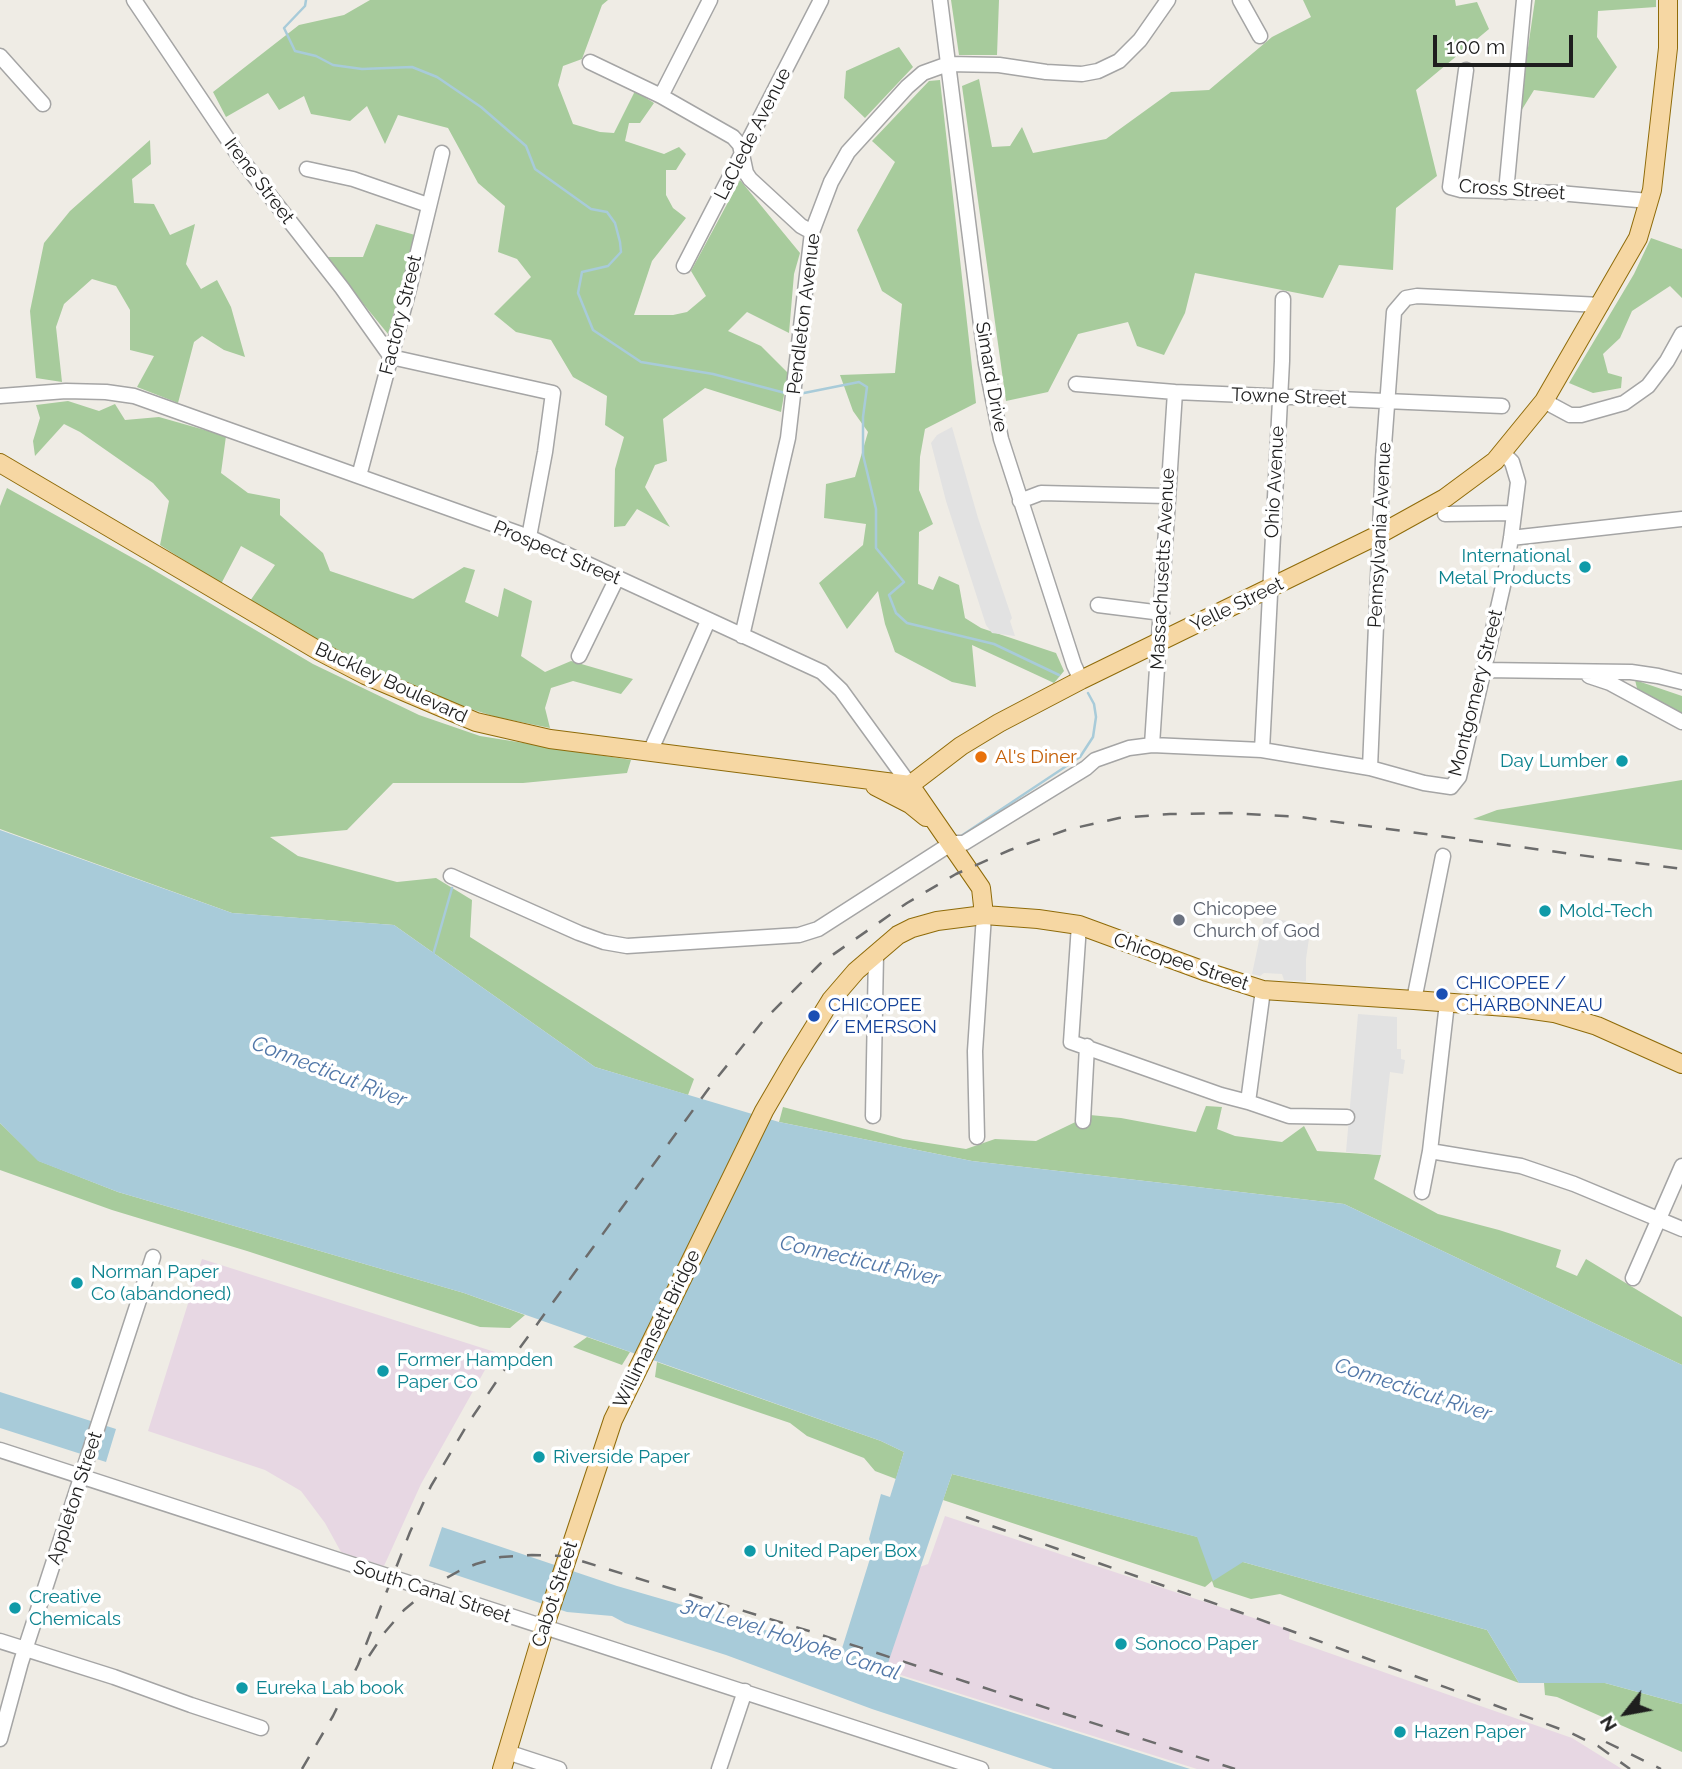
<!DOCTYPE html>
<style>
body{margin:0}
#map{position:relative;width:1682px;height:1769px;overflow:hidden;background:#efece5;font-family:Raleway,sans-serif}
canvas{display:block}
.north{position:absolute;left:1591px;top:1678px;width:70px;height:70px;-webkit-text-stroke:5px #fff;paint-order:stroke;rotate:239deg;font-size:19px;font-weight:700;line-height:28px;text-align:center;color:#1e1e1e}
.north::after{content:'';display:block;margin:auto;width:24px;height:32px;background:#1e1e1e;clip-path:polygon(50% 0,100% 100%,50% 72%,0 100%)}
.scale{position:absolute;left:1433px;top:35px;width:140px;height:32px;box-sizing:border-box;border:4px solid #1e1e1e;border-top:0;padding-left:9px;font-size:21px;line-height:24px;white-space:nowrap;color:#1e1e1e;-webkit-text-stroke:5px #fff;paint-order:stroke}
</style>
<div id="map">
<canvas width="1682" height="1769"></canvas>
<div class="north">N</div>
<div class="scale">100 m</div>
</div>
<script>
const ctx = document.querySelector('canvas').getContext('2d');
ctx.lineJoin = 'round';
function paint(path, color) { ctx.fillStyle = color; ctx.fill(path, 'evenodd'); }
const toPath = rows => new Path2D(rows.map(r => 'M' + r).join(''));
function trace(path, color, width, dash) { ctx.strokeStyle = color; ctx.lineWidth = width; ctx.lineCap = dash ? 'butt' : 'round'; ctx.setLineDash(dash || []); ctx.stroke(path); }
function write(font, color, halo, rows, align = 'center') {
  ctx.font = font + ' Raleway,sans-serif'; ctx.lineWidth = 7; ctx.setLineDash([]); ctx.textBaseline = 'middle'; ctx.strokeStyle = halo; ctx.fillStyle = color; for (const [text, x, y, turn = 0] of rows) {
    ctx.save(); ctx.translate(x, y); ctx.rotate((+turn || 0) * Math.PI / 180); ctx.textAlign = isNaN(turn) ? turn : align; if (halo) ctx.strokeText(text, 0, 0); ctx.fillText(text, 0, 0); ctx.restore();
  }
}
paint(toPath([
 [202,1259,495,1352,421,1484,384,1566,341,1552,325,1523,301,1491,265,1470,148,1431],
 [945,1516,1290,1630,1289,1639,1572,1738,1622,1769,1197,1769,885,1670,914,1569,928,1564]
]), '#e7d7e3');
paint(toPath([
 [370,0,608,0,602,5,582,59,563,66,558,85,573,124,600,132,614,133,635,91,654,103,640,123,629,123,625,141,664,154,679,147,686,154,676,170,666,170,666,195,673,208,686,218,652,261,634,315,673,315,687,312,706,296,691,271,740,180,800,253,794,274,789,333,747,312,728,331,761,346,788,373,781,412,705,388,663,419,667,461,655,465,645,487,670,527,637,509,625,526,614,527,615,469,624,437,605,425,607,396,573,377,551,340,516,332,494,314,531,277,517,259,498,252,505,206,478,183,448,128,398,115,385,144,367,106,350,121,311,114,304,96,279,110,268,93,226,117,213,92,299,25,344,15],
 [951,0,999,0,997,55,959,55],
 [1303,0,1455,0,1456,6,1477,2,1489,29,1416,90,1437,176,1396,208,1393,270,1339,265,1323,298,1195,273,1185,313,1164,355,1137,346,1128,322,1078,334,1048,392,1006,401,962,86,979,79,992,147,1010,146,1022,127,1033,153,1106,139,1171,92,1209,90,1272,37,1311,17],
 [1535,0,1656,0,1656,7,1598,11,1597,37,1617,67,1594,98,1534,90,1518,116],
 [899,47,913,67,865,118,844,98,846,71],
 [940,80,976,403,925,429,920,457,919,490,933,524,919,532,918,584,933,590,939,576,959,585,965,618,981,628,1056,653,1064,671,1054,683,972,645,976,687,952,682,895,652,885,624,878,591,847,629,819,583,863,545,866,524,824,518,826,484,855,477,868,432,853,411,840,375,895,373,902,304,882,291,857,230,895,162,872,141,929,81],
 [150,140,151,164,132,179,134,203,154,204,170,235,195,224,186,264,201,289,217,280,231,307,245,357,224,350,202,336,194,342,178,403,137,387,154,356,130,350,130,310,116,286,92,279,64,304,56,327,62,382,36,378,30,311,44,243,70,211],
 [376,224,415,235,388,334,325,257,363,257],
 [1651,238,1682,249,1682,298,1670,286,1632,311,1620,338,1603,354,1608,373,1622,377,1621,388,1593,393,1569,383,1634,274],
 [68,401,99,411,115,404,125,420,159,417,226,436,221,473,248,493,280,499,280,515,323,553,330,571,413,599,464,567,475,570,465,602,498,617,504,588,532,601,521,656,545,672,571,661,633,679,621,694,573,681,551,688,545,708,550,728,496,717,430,696,333,650,250,601,275,565,241,546,221,584,160,545,169,501,153,483,80,432,64,424,35,456,33,441,40,418,36,405],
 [7,488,147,566,313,664,419,715,480,736,631,760,627,773,523,783,393,783,347,830,270,837,298,856,397,882,436,878,472,900,470,937,694,1079,688,1095,595,1067,394,925,232,913,0,829,0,506],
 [1635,680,1682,696,1682,726,1638,692],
 [1682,780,1682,850,1473,819,1497,810],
 [1206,1106,1222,1107,1217,1129,1235,1136,1282,1142,1304,1126,1317,1151,1381,1155,1374,1179,1438,1214,1499,1230,1561,1250,1556,1267,1577,1276,1586,1259,1682,1317,1682,1365,1344,1204,972,1161,779,1122,783,1107,903,1139,966,1149,995,1139,1036,1141,1090,1115,1121,1118,1196,1132],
 [0,1123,39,1161,118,1192,464,1293,525,1315,510,1328,480,1327,247,1251,112,1210,0,1170],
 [587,1337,630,1352,622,1365,573,1347],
 [657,1362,881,1441,904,1452,896,1479,875,1471,864,1458,807,1436,790,1423,655,1377],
 [952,1474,1198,1537,1243,1562,1487,1630,1519,1683,1280,1594,1251,1599,1214,1587,1212,1581,1205,1587,943,1500],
 [1544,1683,1605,1683,1682,1704,1682,1752,1557,1697,1545,1695]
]), '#a7cb9c');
paint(toPath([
 [952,427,978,518,1012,618,1010,621,1015,636,992,633,986,625,946,501,931,443,937,435],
 [1264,917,1311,925,1306,959,1306,981,1284,980,1282,974,1264,973,1260,976,1252,974],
 [1358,1014,1397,1017,1397,1049,1401,1049,1401,1059,1405,1060,1403,1074,1390,1072,1381,1155,1346,1152]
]), '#e2e2e2');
paint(toPath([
 [0,830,232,913,394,925,595,1067,779,1122,972,1161,1344,1204,1682,1365,1682,1704,1605,1683,1519,1683,1487,1630,1243,1562,1213,1581,1197,1537,952,1474,885,1672,1190,1769,1053,1769,872,1709,726,1655,625,1623,612,1616,567,1612,429,1566,442,1527,617,1586,755,1626,839,1658,873,1549,869,1539,881,1494,890,1497,904,1452,881,1441,464,1293,118,1192,38,1161,0,1123],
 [0,1392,116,1429,106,1462,0,1428]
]), '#a8cbd9');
trace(toPath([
 [306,0,305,6,284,28,295,51,316,56,333,65,362,69,412,67,437,77,481,107,526,146,535,169,591,209,607,212,615,223,620,242,621,252,608,266,582,272,578,293,593,330,641,362,713,374,789,394],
 [799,394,859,382,867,387,863,417,863,455,876,509,876,548,904,582,889,595,896,613,907,623,994,644,1059,675],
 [961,836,1080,757,1093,737,1096,717,1094,704,1088,693],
 [433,955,452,888]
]), '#a8cbd9', 2.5);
const minor = toPath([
 [134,0,241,159,342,288,391,357],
 [940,0,986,364,1001,439,1074,665,1081,680],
 [1240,0,1260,36],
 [0,56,43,104],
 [590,62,661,96,733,137,740,145,746,173,750,179,801,226,812,232],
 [1466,70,1450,187,1461,190,1559,193,1649,201],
 [661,96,710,0],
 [307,169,353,179,428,205],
 [1506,192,1524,0],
 [684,266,821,0],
 [391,357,553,393,545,452,529,537],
 [1076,384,1175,392,1502,406],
 [0,396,66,391,106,392,134,396,529,537,822,672,841,690,910,785],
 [1544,401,1570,415,1581,415,1624,403,1648,386,1667,361,1682,334],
 [359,476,409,289,442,153],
 [1020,501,1041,493,1167,496],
 [1445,514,1514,513],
 [1511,538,1682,519],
 [1098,605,1162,613],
 [742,636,788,438,812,232,831,182,848,152,907,87,923,73,948,64,999,65,1046,72,1082,74,1098,71,1119,61,1140,40,1168,0],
 [579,656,617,578],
 [1483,670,1631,672,1658,676,1682,682],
 [1589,676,1610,683,1682,722],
 [1152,745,1175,392],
 [1262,750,1282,361,1283,299],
 [650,752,708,621],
 [1370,768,1383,459,1394,312,1406,298,1417,296,1601,305],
 [451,876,579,933,604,942,627,946,799,935,818,929,952,843,964,843,1086,768,1095,760,1129,748,1152,745,1262,750,1370,768,1424,783,1451,787,1459,777,1503,586,1511,538,1518,482,1512,462,1503,453],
 [1079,925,1071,1042,1221,1095,1248,1102],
 [1263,990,1248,1102,1289,1116,1347,1117],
 [1414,1000,1443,856],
 [873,1116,876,953],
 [1083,1121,1087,1046],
 [977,1137,975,1051,984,915],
 [1430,1151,1521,1166,1574,1184,1682,1229],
 [1422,1192,1430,1151,1447,1003],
 [1633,1278,1682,1166],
 [0,1450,981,1769],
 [0,1641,114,1677,191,1705,261,1728],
 [0,1739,21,1662,153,1257],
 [507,1752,559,1769],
 [719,1769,745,1691]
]);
const major = toPath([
 [0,463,319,651,365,675,476,722,550,739,910,785],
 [910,785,961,746,999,723,1081,680,1380,534,1445,498,1495,461,1544,401,1638,238,1652,190,1668,48,1668,0],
 [910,785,981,888,984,915],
 [875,786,910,804,926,817],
 [502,1769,544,1628,613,1420,764,1111,792,1063,831,1000,856,971,898,935,912,928,937,921,984,915,1038,919,1079,925,1207,972,1263,990,1414,1000,1519,1008,1554,1013,1597,1026,1682,1064]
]);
trace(minor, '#a5a5a5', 17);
trace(major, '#8f6b09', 20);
trace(minor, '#fff', 14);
trace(major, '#f6d7a3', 18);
trace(toPath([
 [966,1517,1242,1613,1571,1733,1598,1746,1630,1769],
 [369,1656,385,1632,404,1610,434,1585,459,1571,476,1564,501,1557,532,1555,565,1556,809,1631,1235,1769],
 [1606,1742,1661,1769],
 [302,1769,333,1716,358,1665,410,1532,431,1486,467,1425,511,1360,712,1084,763,1021,821,963,907,903,956,874,1010,850,1066,830,1119,818,1170,814,1230,813,1300,817,1682,869]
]), '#6c6c6c', 2.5, [14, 14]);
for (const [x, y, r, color] of [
 [1585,567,7,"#0f9aa8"],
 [981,757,7,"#e8710a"],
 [1622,761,7,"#0f9aa8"],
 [1545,911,7,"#0f9aa8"],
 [1179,920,7,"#6b7280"],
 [1442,994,7,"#1a4fb4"],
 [814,1016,7,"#1a4fb4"],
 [77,1283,7,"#0f9aa8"],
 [383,1371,7,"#0f9aa8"],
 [539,1457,7,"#0f9aa8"],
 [750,1551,7,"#0f9aa8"],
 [15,1608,7,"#0f9aa8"],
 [1121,1644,7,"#0f9aa8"],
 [242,1688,7,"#0f9aa8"],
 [1400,1732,7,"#0f9aa8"]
]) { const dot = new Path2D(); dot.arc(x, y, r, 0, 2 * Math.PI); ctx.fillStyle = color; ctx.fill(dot); trace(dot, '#fff', 2.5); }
write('19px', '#1e1e1e', '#fff', [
 ["LaClede Avenue",753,134,-63],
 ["Irene Street",259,181,53],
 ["Cross Street",1512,190,4],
 ["Pendleton Avenue",804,314,-83],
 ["Factory Street",401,315,-76],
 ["Simard Drive",991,377,80],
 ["Towne Street",1289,397,2],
 ["Ohio Avenue",1275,482,-87],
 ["Pennsylvania Avenue",1380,535,-87],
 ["Prospect Street",557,553,23],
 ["Massachusetts Avenue",1163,569,-87],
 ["Yelle Street",1237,605,-26],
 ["Buckley Boulevard",391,683,25],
 ["Montgomery Street",1476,693,-76],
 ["Chicopee Street",1181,962,19],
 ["Willimansett Bridge",657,1329,-64],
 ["Appleton Street",75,1498,-72],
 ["South Canal Street",432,1592,18],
 ["Cabot Street",555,1594,-72]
]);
write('19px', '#0d838f', '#fff', [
 ["International",1571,556,"right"],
 ["Metal Products",1571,578,"right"],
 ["Day Lumber",1608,761,"right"],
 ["Mold-Tech",1559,911],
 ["Norman Paper",91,1272],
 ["Co (abandoned)",91,1294],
 ["Former Hampden",397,1360],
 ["Paper Co",397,1382],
 ["Riverside Paper",553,1457],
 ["United Paper Box",764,1551],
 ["Creative",29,1597],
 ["Chemicals",29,1619],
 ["Sonoco Paper",1135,1644],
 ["Eureka Lab book",256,1688],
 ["Hazen Paper",1414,1732]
], 'left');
write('19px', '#c56008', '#fff', [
 ["Al's Diner",995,757]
], 'left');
write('19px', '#5b616d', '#fff', [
 ["Chicopee",1193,909],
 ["Church of God",1193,931]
], 'left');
write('19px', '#164399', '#fff', [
 ["CHICOPEE /",1456,983],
 ["CHARBONNEAU",1456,1005],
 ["CHICOPEE",828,1005],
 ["/ EMERSON",828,1027]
], 'left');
write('italic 21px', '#5177a8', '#fff', [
 ["Connecticut River",329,1072,21],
 ["Connecticut River",860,1261,13],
 ["Connecticut River",1413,1390,18],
 ["3rd Level Holyoke Canal",791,1639,18]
]);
</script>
